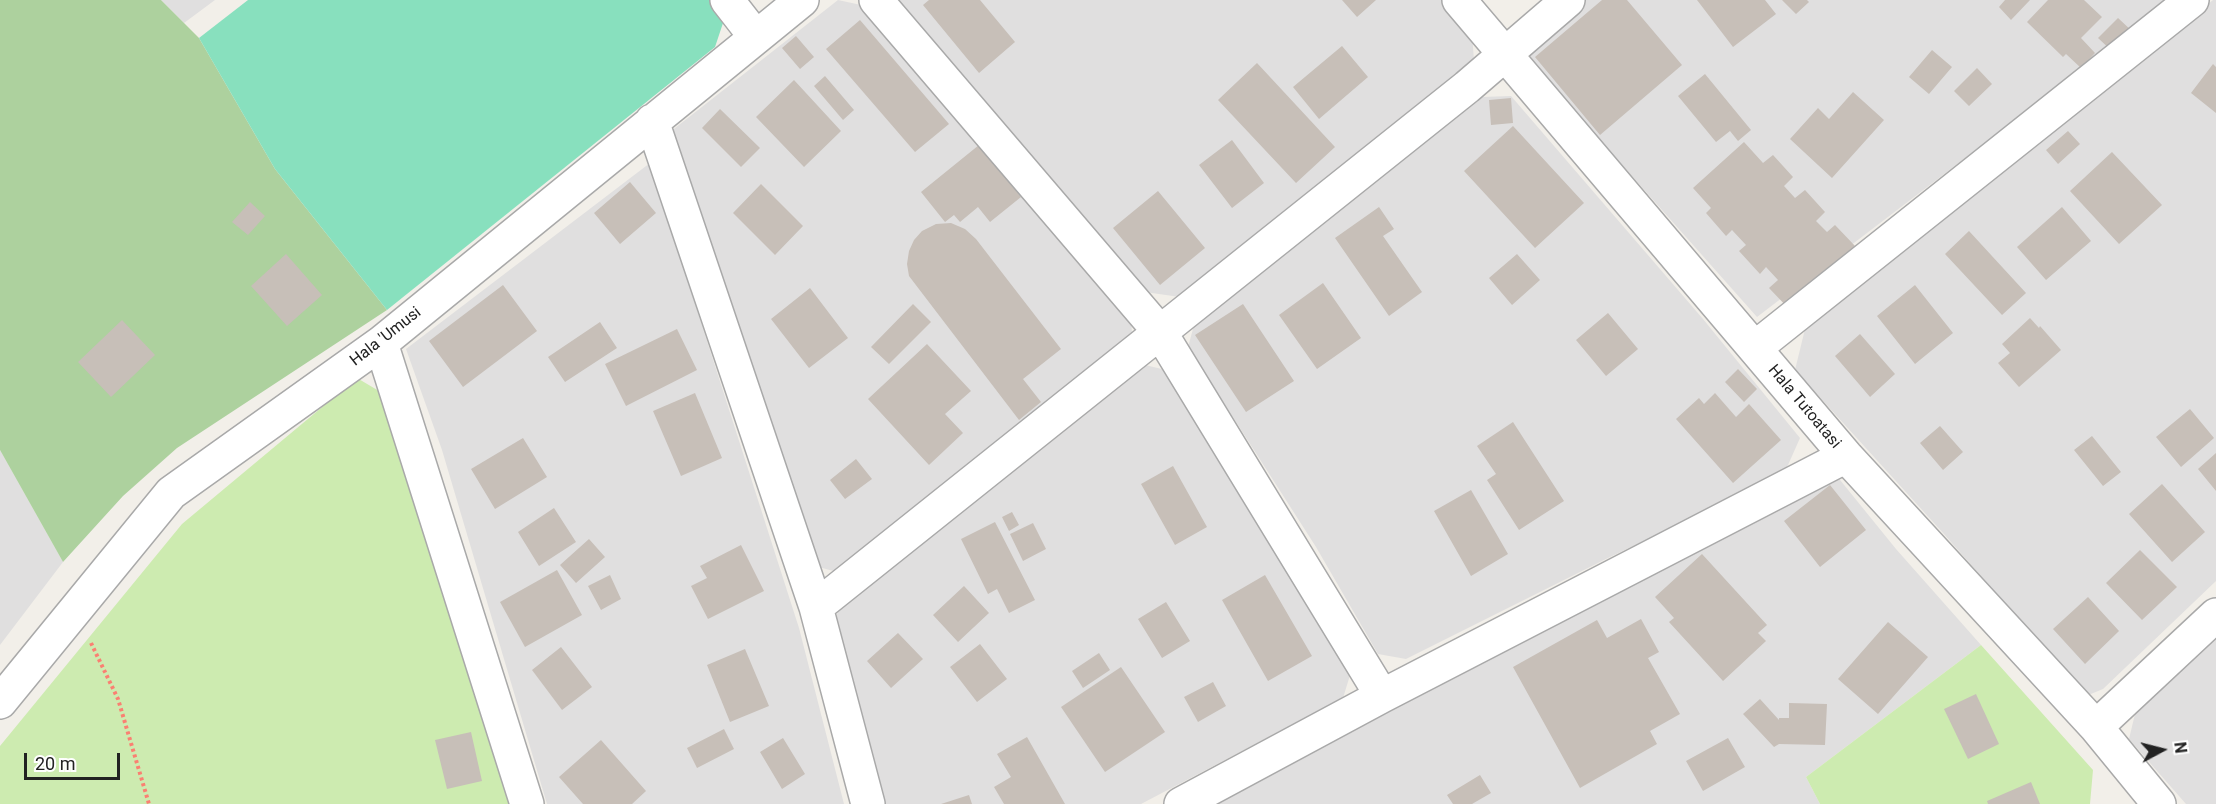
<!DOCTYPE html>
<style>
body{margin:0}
#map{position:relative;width:2216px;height:804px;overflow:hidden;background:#f2efe9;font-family:Roboto,sans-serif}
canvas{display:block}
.north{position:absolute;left:2132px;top:720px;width:60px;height:60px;-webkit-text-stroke:4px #fff;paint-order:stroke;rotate:83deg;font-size:16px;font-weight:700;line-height:24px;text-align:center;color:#222}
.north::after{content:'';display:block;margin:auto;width:21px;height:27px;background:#222;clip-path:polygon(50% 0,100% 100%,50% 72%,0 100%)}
.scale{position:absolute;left:24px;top:753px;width:96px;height:27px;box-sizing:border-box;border:3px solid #222;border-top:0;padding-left:8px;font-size:18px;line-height:21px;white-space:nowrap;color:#222;-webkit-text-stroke:4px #fff;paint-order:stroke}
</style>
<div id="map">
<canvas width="2216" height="804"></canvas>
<div class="north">N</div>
<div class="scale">20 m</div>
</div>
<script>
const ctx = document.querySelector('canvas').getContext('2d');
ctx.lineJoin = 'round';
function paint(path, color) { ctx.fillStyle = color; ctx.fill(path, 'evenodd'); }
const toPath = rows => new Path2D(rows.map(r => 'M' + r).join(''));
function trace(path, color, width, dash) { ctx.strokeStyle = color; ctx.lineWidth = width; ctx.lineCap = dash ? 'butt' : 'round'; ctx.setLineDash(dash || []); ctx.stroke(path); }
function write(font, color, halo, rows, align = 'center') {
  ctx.font = font + ' Roboto,sans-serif'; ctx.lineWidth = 4.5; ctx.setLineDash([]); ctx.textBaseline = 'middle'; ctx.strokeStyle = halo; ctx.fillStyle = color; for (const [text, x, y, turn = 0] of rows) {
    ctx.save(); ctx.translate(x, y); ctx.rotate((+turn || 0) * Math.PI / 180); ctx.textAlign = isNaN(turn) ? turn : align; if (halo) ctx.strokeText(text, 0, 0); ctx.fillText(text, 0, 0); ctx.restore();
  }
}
paint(toPath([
 [161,0,215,0,184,23],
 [838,0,861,5,1131,318,1132,334,837,572,815,566,670,132],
 [890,0,1444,0,1472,33,1474,61,1180,297,1145,292],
 [1582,0,2172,0,1757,317,1520,50],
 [2213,0,2216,0,2216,581,2103,689,2086,696,1944,534,1795,370,1806,325,1933,228],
 [1511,96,1703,319,1800,438,1784,474,1610,557,1406,659,1378,654,1316,547,1188,347,1196,318,1282,255,1481,97],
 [650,163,799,628,844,804,547,804,442,450,406,349],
 [1145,365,1166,370,1351,672,1343,698,1141,804,882,804,832,625,842,603],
 [0,450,63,562,0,645],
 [1836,475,1896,549,1981,645,1806,777,1820,804,1214,804],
 [2216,626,2216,804,2186,804,2129,739,2135,714,2187,653]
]), '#e0dfdf');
paint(toPath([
 [357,378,379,391,511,804,0,804,0,746,182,524],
 [1981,645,2093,770,2090,804,1820,804,1806,777]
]), '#cdebb0');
paint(toPath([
 [0,0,161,0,199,38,275,169,387,310,177,448,123,496,63,562,0,450]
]), '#add19e');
paint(toPath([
 [248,0,712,0,725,17,715,47,387,310,275,169,199,38]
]), '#88e0be');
paint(toPath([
 [929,0,980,0,1015,42,979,73,923,5],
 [1342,0,1376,0,1357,17],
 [1602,0,1627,0,1682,65,1600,135,1535,57],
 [1697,0,1765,0,1776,14,1733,47],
 [1782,0,1807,0,1809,2,1796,14],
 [2005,0,2030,0,2011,20,1999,7],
 [2048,0,2084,0,2102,17,2081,38,2095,53,2081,68,2066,54,2063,57,2027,22],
 [2118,18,2133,32,2113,52,2098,38],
 [860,20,949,124,915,152,826,49],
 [796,36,814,57,800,69,782,48],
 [1342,46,1368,77,1319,119,1293,87],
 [1932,50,1952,67,1929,94,1909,77],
 [1257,63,1335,147,1296,183,1218,100],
 [2213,64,2216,67,2216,113,2191,93],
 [1977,68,1992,84,1969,106,1954,91],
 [1705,74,1751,130,1738,141,1730,131,1716,142,1678,96],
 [825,76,854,110,843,120,814,86],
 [794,80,841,131,804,167,756,117],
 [1853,92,1884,120,1832,178,1790,139,1818,108,1829,119],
 [1511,98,1513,123,1491,125,1489,100],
 [720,109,760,148,741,167,702,128],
 [1513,126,1584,203,1535,248,1464,171],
 [2068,131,2080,144,2058,164,2046,150],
 [1232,140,1264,183,1232,208,1199,165],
 [1744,142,1763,163,1773,155,1793,177,1784,186,1795,198,1805,190,1825,212,1816,221,1827,232,1835,225,1856,247,1790,310,1769,288,1778,280,1766,267,1760,274,1739,251,1746,245,1732,230,1726,236,1706,213,1711,208,1693,188],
 [979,145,1021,197,990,222,978,207,960,222,954,215,945,222,921,192],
 [2112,152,2162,205,2119,244,2070,191],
 [630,182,656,213,620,244,594,213],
 [761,184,803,226,775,255,733,213],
 [1158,191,1205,248,1160,285,1113,228],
 [250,202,265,216,248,235,232,222],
 [1379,207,1394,229,1383,236,1422,292,1389,316,1335,238],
 [2062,207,2091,241,2046,280,2017,247],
 [951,223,965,229,976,239,1061,349,1023,379,1041,402,1019,420,909,276,907,264,909,251,914,240,922,231,936,224],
 [1969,231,2026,293,2002,315,1945,254],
 [286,254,322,295,287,326,251,286],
 [1517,254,1540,280,1512,305,1489,278],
 [1323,283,1361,338,1317,369,1279,315],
 [503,285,537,331,463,387,429,341],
 [1915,285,1953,333,1915,364,1877,316],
 [810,288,848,338,809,368,771,319],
 [913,304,931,322,889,364,871,347],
 [1243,304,1294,381,1246,412,1195,335],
 [1608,313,1638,349,1606,376,1576,340],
 [2030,318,2039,328,2040,326,2061,350,2019,387,1998,363,2010,353,2002,344],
 [122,320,155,355,111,397,78,362],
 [600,322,617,348,565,382,548,357],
 [677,329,697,370,626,406,605,364],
 [1860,334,1895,374,1870,397,1835,356],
 [927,344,971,391,945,414,963,433,929,465,868,399],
 [1738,369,1757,389,1744,402,1725,382],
 [695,393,722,458,681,476,653,411],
 [1715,393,1736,417,1749,404,1781,440,1733,483,1676,419,1699,398,1704,404],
 [2190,409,2214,438,2181,467,2156,437],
 [1513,422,1564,501,1519,530,1487,480,1496,474,1477,446],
 [1940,426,1963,452,1943,470,1920,443],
 [2092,436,2121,472,2103,486,2074,450],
 [523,438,547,477,495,509,471,469],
 [2216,453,2216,491,2198,469],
 [856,459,872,479,845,499,830,480],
 [1173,466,1207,527,1175,545,1141,484],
 [2162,484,2205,532,2172,562,2129,514],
 [1830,485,1866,530,1820,567,1784,521],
 [1471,490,1508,554,1471,576,1434,511],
 [554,508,576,542,539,566,518,532],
 [1012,512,1019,525,1009,531,1002,517],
 [995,522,1035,600,1009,613,997,589,988,594,961,539],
 [1033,523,1046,549,1023,561,1010,534],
 [589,539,605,557,576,583,560,565],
 [741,545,764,591,708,619,691,586,707,578,700,566],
 [2140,550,2177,587,2142,620,2106,583],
 [1702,554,1767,625,1758,633,1766,641,1723,681,1669,622,1674,618,1655,597],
 [557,570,582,615,525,647,500,602],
 [610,575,621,599,601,610,588,586],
 [1265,575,1312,656,1268,681,1222,600],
 [964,586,989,613,958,642,933,615],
 [2088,597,2119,631,2085,664,2053,629],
 [1166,602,1190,641,1162,658,1138,619],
 [1641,619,1659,652,1648,658,1680,714,1650,731,1657,744,1580,788,1513,667,1597,620,1607,638],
 [1888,622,1928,657,1878,714,1838,679],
 [898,633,923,659,891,688,867,661],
 [980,644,1007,679,977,702,950,667],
 [561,647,592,687,562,710,532,670],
 [745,649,769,706,730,722,707,665],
 [1099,653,1110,670,1083,688,1072,671],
 [1121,667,1165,732,1105,772,1061,707],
 [1213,682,1226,706,1198,722,1184,697],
 [1976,694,1999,744,1968,759,1944,709],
 [1760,699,1779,720,1779,718,1789,718,1789,703,1827,704,1825,745,1779,744,1774,747,1743,714],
 [724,729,734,749,697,768,687,748],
 [471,732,482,781,447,789,435,740],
 [1027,737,1065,804,1004,804,994,787,1011,777,997,754],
 [783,738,805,774,782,789,760,752],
 [1728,738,1745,767,1703,791,1686,761],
 [601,740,646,791,632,804,583,804,559,777],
 [1480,775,1491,793,1472,804,1453,804,1447,795],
 [2031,782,2040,804,1988,804,1987,801],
 [969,795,972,804,941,804]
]), '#c7bfb8');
const street = toPath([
 [727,0,755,36],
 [876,0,1160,332,1382,696],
 [1459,0,1846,456,2096,727,2159,804],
 [652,121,816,607,1467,87,1568,0],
 [381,343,527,804],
 [1755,348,2192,0],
 [816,607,868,804],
 [0,702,171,493,381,343,802,0],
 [2096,727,2216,615],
 [1181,804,1382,696,1846,456]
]);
trace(street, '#a9a9a9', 36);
trace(toPath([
 [91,643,118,699,149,804]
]), '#fa8072', 4, [3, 3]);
trace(street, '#fff', 33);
write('16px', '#222', '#fff', [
 ["Hala 'Umusi",386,337,-38],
 ["Hala Tutoatasi",1804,407,50]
]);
</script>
